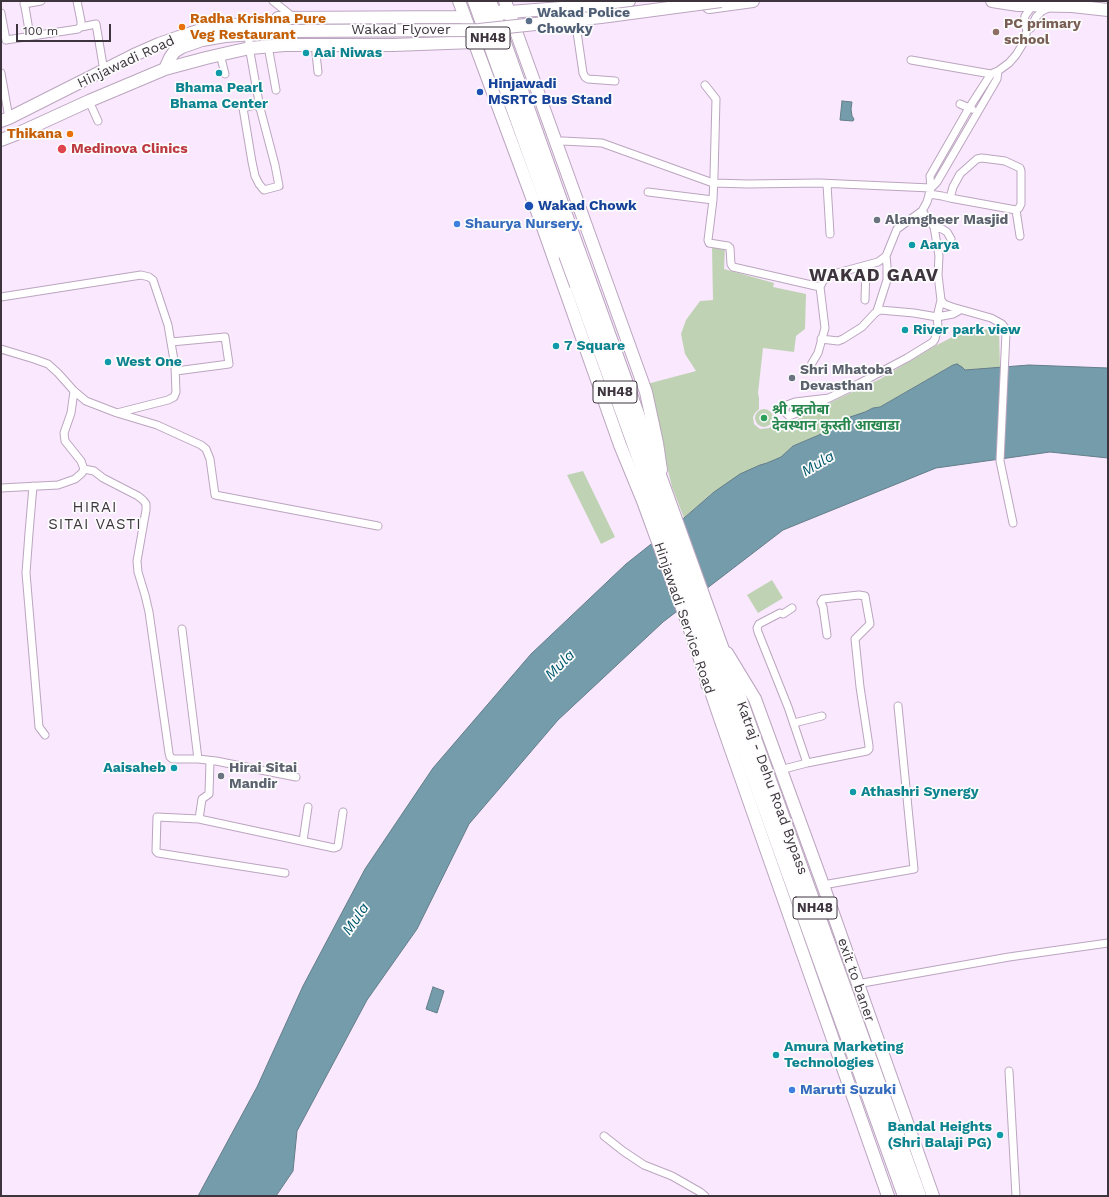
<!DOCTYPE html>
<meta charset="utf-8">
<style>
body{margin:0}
#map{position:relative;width:1109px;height:1197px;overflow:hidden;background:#fae8fe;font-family:"Work Sans",sans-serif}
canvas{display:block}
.frame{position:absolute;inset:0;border:2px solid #3d343e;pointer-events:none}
.scale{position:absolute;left:16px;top:24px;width:95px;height:18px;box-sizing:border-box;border:2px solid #3d343e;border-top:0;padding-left:5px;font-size:12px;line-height:14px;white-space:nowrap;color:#3d343e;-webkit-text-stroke:3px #fcfcfc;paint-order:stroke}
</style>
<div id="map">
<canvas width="1109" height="1197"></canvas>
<div class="frame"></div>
<div class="scale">100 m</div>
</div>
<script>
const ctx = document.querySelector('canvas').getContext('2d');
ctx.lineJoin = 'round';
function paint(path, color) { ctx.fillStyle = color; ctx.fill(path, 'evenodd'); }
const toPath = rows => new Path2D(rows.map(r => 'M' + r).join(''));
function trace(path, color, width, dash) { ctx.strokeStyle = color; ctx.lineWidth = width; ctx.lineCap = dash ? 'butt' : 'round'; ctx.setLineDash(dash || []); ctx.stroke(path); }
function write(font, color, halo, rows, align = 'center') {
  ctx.font = font + ' "Work Sans","Noto Sans Devanagari",sans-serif'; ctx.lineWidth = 3.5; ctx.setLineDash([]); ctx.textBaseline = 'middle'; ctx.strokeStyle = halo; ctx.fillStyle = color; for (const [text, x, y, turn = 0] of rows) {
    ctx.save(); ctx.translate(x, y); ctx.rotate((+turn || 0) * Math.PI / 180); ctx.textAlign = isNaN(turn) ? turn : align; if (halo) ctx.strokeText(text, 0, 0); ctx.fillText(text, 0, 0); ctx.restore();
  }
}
paint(toPath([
 [712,247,725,247,724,269,774,283,773,287,806,294,805,329,796,336,794,352,763,348,758,393,759,398,759,409,755,413,753,417,754,424,760,429,769,428,773,425,778,430,812,411,880,379,935,346,962,332,999,328,1000,368,965,371,953,365,880,407,873,408,865,412,850,417,819,435,793,446,781,457,767,463,760,465,714,492,684,518,672,487,647,384,696,371,685,354,681,334,686,320,700,301,713,300],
 '755 418a9 9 0 1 1 18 0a9 9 0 1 1-18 0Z',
 [583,471,615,537,601,544,567,475],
 [772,580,783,598,758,613,747,595]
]), '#bfd3b4');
const water = toPath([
 [842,101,852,102,851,109,852,116,854,119,853,121,840,120,842,101],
 [957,364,962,367,965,370,1029,365,1108,368,1108,458,1050,452,936,468,783,530,663,622,558,720,469,824,417,929,367,1000,297,1131,293,1171,276,1196,198,1196,257,1087,303,986,365,869,433,768,531,654,626,564,684,518,714,492,740,474,760,465,767,463,781,457,793,446,819,435,850,417,865,412,873,408,880,407,953,365,957,364],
 [433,987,444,991,437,1013,426,1009,433,987]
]);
paint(water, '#749caa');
trace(water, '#647d8a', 1);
const street = toPath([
 [24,1,30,36],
 [273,1,293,17],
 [24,4,41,1],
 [1,13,6,40,78,29,81,26,81,21,77,1],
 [576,25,583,73,585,77,588,79,615,81],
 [81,27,96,24,104,71],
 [1027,30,1031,28,1036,17,1042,11,1050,7],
 [1027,30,1024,23,1025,16,1032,6],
 [248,34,250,52,260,108],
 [315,44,318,72],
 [268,46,276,90],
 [220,54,225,74],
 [911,60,991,74],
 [1,73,9,118],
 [705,85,716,99,714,176,713,200,708,240,709,243,728,246,730,248,731,264,733,267,820,287,825,328,818,353,812,363],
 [89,101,98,121],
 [960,104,972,109],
 [255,105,260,108,275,165,279,186,264,190,259,184,255,176,252,162,243,108,255,105],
 [556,142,563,141,602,143,713,183,748,184,819,183,931,188,937,182,997,79,998,71],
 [827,184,830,234],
 [648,192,713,200],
 [929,194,942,196,950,198,1016,210,1019,208,1021,204,1021,171,1020,168,1005,161,982,158,977,159,960,174,953,187,950,198],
 [1016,210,1020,236],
 [922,211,934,227,939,256,938,275,941,300,944,304,952,307,991,318,1002,324,1005,328,1006,333,1000,461,1013,523],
 [934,227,942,229,947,232,951,239],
 [820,287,823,281,830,275,878,262,886,256,897,229,922,211,927,202,931,188,930,176,969,108,991,74,998,71,1009,63,1016,55,1024,42,1027,30],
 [1,297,141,275,149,277,153,280,168,325,175,366,176,392,174,397,168,400,117,413],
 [865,300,866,266],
 [877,311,887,280,887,266,886,256],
 [821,339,838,341,843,339,862,327,875,313,880,310,914,313,937,317,941,300],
 [171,342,225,337,229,364,176,371],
 [1,349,34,359,48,364,58,373,74,391,86,401,117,413,157,425,201,445,206,449,210,459,215,495,378,526],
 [829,398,795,402,787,405,785,408,785,412,789,416,802,411,860,383,907,358,933,342,935,339,938,326,937,317,953,314,960,310],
 [84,469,94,471,103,478,138,496,143,500,146,504,146,510,137,561,138,572,145,595,149,612,169,753,170,757,173,759,198,759,216,761,296,777],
 [33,486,29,533,26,573,39,727,45,735],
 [1,488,58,485,75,479,82,473,84,469,81,461,65,441,64,433,71,413,74,391],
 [792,608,783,614,780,613,759,624,757,628,758,632,788,707,807,763],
 [182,629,198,759],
 [794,723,822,716],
 [780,770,807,763,867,751,869,749,869,746,860,687,855,639,870,624,865,596,859,595,823,599,821,602,823,607,827,635],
 [199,819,202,799,209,794,210,761],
 [303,841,308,807],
 [285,873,158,853,156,851,157,817,199,819,334,848,337,847,338,846,343,812],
 [823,885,914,869,898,706],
 [857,984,1009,957,1108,943],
 [1009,1071,1016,1196],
 [604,1136,623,1151,644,1165,672,1176,700,1192,705,1196]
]);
const primary = toPath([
 [459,1,540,219,620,445,643,501,689,627,721,721,888,1196],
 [505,1,646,392,657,443,661,470],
 [992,1,1018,5,1072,6,1108,10],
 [709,7,753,1],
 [509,12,601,5,629,1],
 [278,18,465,17],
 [165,69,170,58,174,52,182,47,202,40,225,36,282,32],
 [1,121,9,118,134,55,159,44,179,37,201,30,233,25,258,24,289,25],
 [1,140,19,133,89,101,165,69,206,58,232,52,250,48,285,45,393,45,474,42],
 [727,653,755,699,823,885,933,1196]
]);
const highway = toPath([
 [475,1,566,255],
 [489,1,578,251],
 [494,13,509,12],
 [589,281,919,1196],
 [577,285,905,1196],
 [708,684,725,699]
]);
trace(street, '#bba5bf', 9);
trace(primary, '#bba5bf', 14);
trace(highway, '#bba5bf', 16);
trace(street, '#fff', 7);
trace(primary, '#fff', 12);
trace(highway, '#fff', 14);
const primaryBridge = toPath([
 [289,31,479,30,601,17,721,1]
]);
const highwayBridge = toPath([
 [578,251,589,281],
 [566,255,577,285]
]);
trace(primaryBridge, '#bba5bf', 14, []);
trace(highwayBridge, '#bba5bf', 16, []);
trace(primaryBridge, '#fff', 12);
trace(highwayBridge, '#fff', 14);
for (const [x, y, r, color] of [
 [529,21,4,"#5c6f8a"],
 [182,27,4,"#e8710a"],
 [996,32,4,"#8d6e63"],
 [306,53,4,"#0f9aa8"],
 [219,73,4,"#0f9aa8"],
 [480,92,4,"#1a4fb4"],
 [70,134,4,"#e8710a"],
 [62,149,5,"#e0444e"],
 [529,206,5,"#1a4fb4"],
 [877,220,4,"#6b7280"],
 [457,224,4,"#3f7fe0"],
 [912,245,4,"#0f9aa8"],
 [905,330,4,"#0f9aa8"],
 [556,346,4,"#0f9aa8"],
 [108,362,4,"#0f9aa8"],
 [792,378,4,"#6b7280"],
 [764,418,4,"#2e9e5b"],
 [174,768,4,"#0f9aa8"],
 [221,776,4,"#6b7280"],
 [853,792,4,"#0f9aa8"],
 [776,1055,4,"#0f9aa8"],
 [792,1090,4,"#3f7fe0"],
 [1000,1135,4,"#0f9aa8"]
]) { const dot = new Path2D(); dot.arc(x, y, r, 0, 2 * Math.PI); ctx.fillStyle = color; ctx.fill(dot); trace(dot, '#fcfcfc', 1.5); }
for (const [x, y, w] of [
 [488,38,44],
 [615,392,44],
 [815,908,44]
]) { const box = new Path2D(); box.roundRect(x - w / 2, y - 11, w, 22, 3); ctx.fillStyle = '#fcfcfc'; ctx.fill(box); trace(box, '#3d343e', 1); }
write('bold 13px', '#3d343e', null, [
 ["NH48",488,38],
 ["NH48",615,392],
 ["NH48",815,908]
]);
write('bold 14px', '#4e5e75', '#fcfcfc', [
 ["Wakad Police",537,13],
 ["Chowky",537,29]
], 'left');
write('bold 14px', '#c56008', '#fcfcfc', [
 ["Radha Krishna Pure",190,19],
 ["Veg Restaurant",190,35],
 ["Thikana",62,134,"right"]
], 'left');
write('bold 14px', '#785e54', '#fcfcfc', [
 ["PC primary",1004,24],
 ["school",1004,40]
], 'left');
write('14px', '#3d343e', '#fcfcfc', [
 ["Wakad Flyover",401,30],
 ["Hinjawadi Road",126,62,-25],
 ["Hinjawadi Service Road",684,618,71],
 ["Katraj - Dehu Road Bypass",772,788,70],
 ["exit to baner",856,980,71]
]);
write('bold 14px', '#0d838f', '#fcfcfc', [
 ["Aai Niwas",314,53],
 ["Bhama Pearl",219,88,"center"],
 ["Bhama Center",219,104,"center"],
 ["Aarya",920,245],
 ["River park view",913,330],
 ["7 Square",564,346],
 ["West One",116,362],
 ["Aaisaheb",166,768,"right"],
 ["Athashri Synergy",861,792],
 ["Amura Marketing",784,1047],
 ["Technologies",784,1063],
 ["Bandal Heights",992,1127,"right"],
 ["(Shri Balaji PG)",992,1143,"right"]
], 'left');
write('bold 14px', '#164399', '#fcfcfc', [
 ["Hinjawadi",488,84],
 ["MSRTC Bus Stand",488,100],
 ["Wakad Chowk",538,206]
], 'left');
write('bold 14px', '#be3a42', '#fcfcfc', [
 ["Medinova Clinics",71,149]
], 'left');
write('bold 14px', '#5b616d', '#fcfcfc', [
 ["Alamgheer Masjid",885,220],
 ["Shri Mhatoba",800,370],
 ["Devasthan",800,386],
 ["Hirai Sitai",229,768],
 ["Mandir",229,784]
], 'left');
write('bold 14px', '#366cbe', '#fcfcfc', [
 ["Shaurya Nursery.",465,224],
 ["Maruti Suzuki",800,1090]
], 'left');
write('bold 14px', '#27864d', '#fcfcfc', [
 ["श्री म्हतोबा",772,410],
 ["देवस्थान कुस्ती आखाडा",772,426]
], 'left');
write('italic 15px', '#01596e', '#fcfcfc', [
 ["Mula",818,464,-31],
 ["Mula",560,665,-45],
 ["Mula",356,919,-55]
]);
ctx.letterSpacing = '1px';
write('15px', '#3d343e', '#fcfcfc', [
 ["HIRAI",95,508],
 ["SITAI VASTI",95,525]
]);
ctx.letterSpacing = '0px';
ctx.letterSpacing = '1px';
write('bold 18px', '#3d343e', '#fcfcfc', [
 ["WAKAD GAAV",874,276]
]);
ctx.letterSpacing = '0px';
</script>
